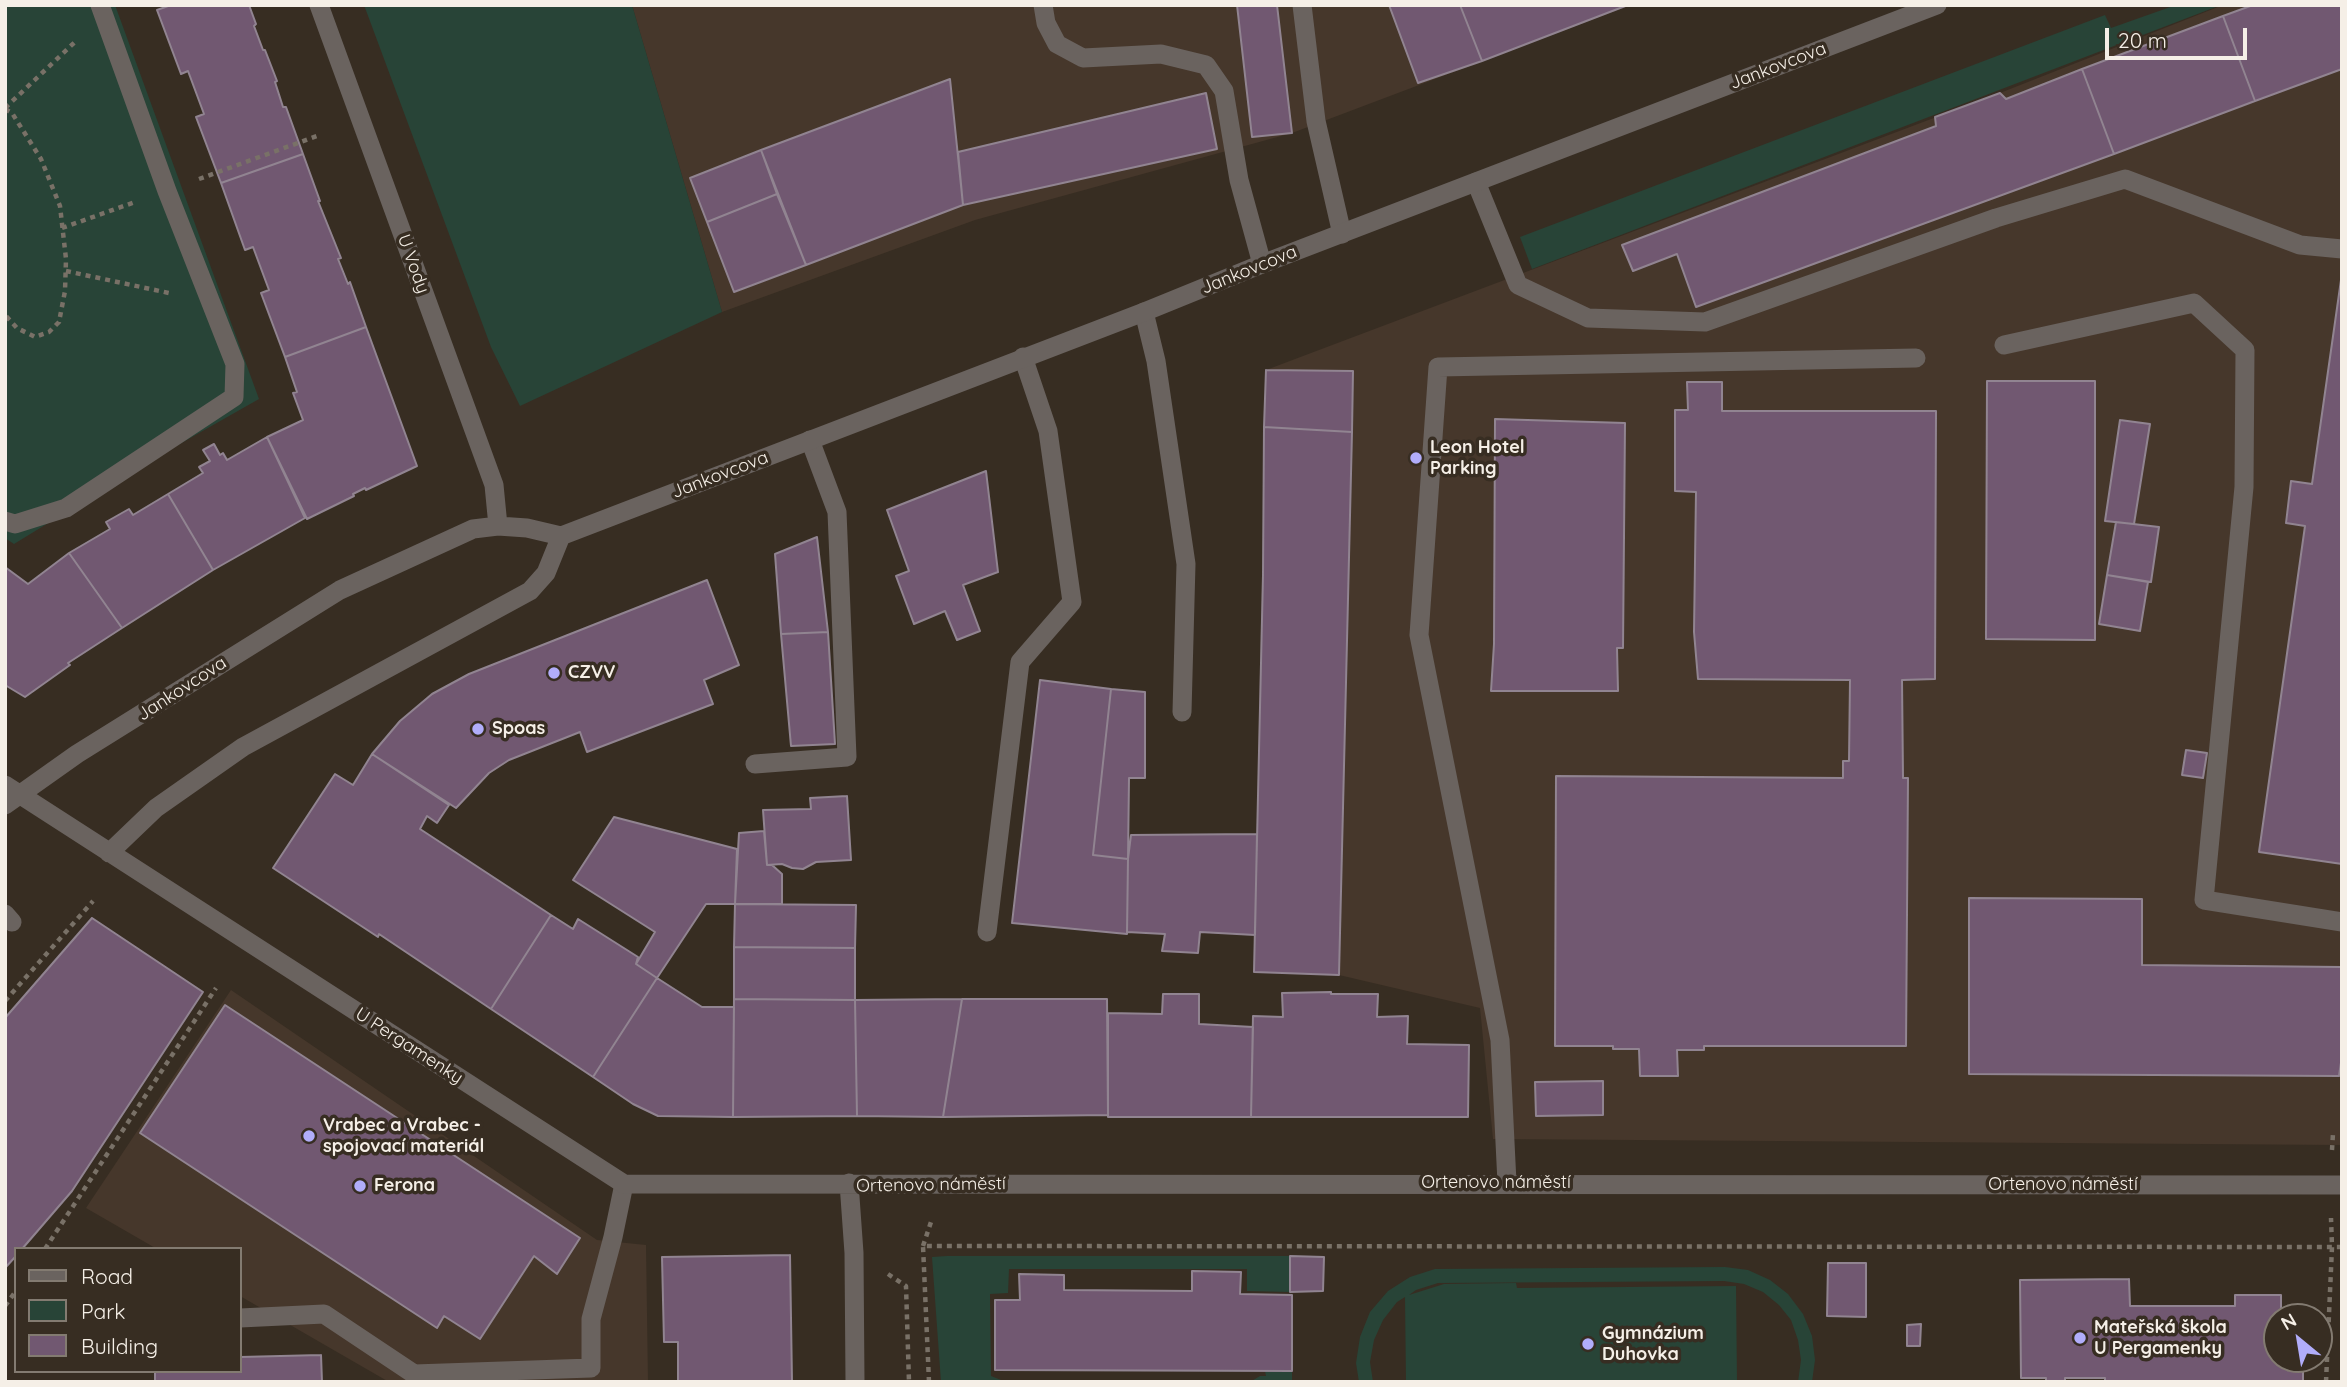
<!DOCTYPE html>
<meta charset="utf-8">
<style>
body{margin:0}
#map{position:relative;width:2347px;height:1387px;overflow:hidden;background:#372d22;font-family:Quicksand,sans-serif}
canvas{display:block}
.frame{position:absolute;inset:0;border:7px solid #f5efe7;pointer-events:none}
.legend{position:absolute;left:14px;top:1247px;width:228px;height:126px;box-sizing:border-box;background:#372d22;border:2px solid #837b71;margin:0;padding:9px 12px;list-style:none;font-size:21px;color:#f5efe7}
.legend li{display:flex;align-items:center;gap:14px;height:35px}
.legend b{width:35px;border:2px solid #837b71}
.north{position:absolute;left:2263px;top:1303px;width:70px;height:70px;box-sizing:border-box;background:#372d22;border:2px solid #837b71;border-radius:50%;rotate:330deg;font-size:19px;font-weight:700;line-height:28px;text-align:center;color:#f5efe7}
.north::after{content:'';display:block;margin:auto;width:24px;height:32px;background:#b1adfa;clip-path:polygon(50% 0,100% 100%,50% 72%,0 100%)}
.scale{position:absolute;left:2105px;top:28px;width:142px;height:32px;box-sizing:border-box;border:4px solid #f5efe7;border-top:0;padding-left:9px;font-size:21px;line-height:24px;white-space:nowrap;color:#f5efe7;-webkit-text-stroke:5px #372d22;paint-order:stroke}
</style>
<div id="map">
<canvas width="2347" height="1387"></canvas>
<div class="frame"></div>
<ul class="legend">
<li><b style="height:9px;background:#6a635f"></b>Road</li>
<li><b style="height:19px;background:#284437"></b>Park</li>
<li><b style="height:19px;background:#715871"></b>Building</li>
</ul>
<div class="north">N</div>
<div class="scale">20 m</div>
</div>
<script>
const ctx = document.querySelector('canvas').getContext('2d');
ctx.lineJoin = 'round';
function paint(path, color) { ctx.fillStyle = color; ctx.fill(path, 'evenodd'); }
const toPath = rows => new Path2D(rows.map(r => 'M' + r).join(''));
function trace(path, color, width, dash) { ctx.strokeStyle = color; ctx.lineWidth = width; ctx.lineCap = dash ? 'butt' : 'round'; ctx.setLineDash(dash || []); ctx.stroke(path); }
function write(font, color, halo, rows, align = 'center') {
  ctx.font = font + ' Quicksand,sans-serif'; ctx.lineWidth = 7; ctx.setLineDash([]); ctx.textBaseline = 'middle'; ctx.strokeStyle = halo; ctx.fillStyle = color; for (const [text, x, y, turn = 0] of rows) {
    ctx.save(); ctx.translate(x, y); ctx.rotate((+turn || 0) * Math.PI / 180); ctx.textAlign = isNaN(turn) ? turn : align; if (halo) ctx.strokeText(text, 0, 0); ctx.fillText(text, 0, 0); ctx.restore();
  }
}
paint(toPath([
 [632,5,1631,5,1292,133,975,220,722,312],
 [2223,5,2342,5,2342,1145,1493,1139,1480,1008,1339,975,1254,972,1266,370,2000,93],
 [231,990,597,1240,646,1245,648,1382,389,1382,240,1296,240,1249,157,1249,86,1208]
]), '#46372b');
paint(toPath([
 [5,5,115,5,259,399,148,462,14,544,5,538],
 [364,5,632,5,722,312,520,406,491,347],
 [2176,5,2221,5,1532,269,1520,237,2105,15,2111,28],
 [947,1256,1290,1256,1290,1292,1247,1291,1247,1269,1009,1269,1008,1293,990,1294,991,1376,1006,1382,941,1382,932,1257],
 [1725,1267,1748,1270,1770,1280,1788,1294,1803,1314,1812,1336,1815,1360,1812,1382,1798,1382,1801,1360,1798,1340,1791,1320,1779,1305,1763,1292,1744,1284,1724,1281,1438,1283,1416,1290,1409,1295,1444,1284,1516,1283,1517,1288,1736,1286,1737,1382,1406,1382,1405,1297,1397,1302,1383,1320,1374,1340,1370,1362,1373,1382,1359,1382,1356,1363,1360,1337,1370,1312,1388,1291,1410,1277,1435,1269],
 [1265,1371,1292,1371,1292,1382,1250,1382,1260,1376,1266,1376]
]), '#284437');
const building = toPath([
 [171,5,249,5,256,24,254,26,263,50,265,50,277,81,275,82,283,107,286,107,303,154,221,183,196,117,204,114,188,71,181,74,157,10,171,5],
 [1237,5,1277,5,1292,133,1252,137,1237,5],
 [1389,5,1460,5,1482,61,1418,83,1389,5],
 [1460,5,1628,5,1482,61,1460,5],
 [2253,5,2342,5,2342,69,2255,101,2223,16,2253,5],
 [2223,16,2255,101,2114,154,2082,69,2223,16],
 [2082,69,2114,154,1696,307,1677,254,1633,271,1622,245,1936,126,1935,117,2000,93,2006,99,2082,69],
 [950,79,963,205,806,265,761,150,950,79],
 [1206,93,1217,149,963,205,958,152,1206,93],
 [761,150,777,194,707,222,690,178,761,150],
 [303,154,320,201,318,201,341,258,338,259,348,284,350,282,366,327,285,357,261,293,269,290,253,247,245,250,221,183,303,154],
 [777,194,806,265,734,292,707,222,777,194],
 [2341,280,2342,280,2342,864,2259,852,2305,526,2286,523,2291,481,2312,484,2341,280],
 [366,327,417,466,366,490,365,488,353,494,354,496,307,519,267,437,303,420,293,393,297,392,285,357,366,327],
 [1266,370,1353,371,1352,432,1264,427,1266,370],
 [1987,381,2095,381,2095,640,1986,639,1987,381],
 [1687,382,1722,382,1722,411,1936,411,1935,679,1902,680,1903,778,1908,778,1906,1046,1704,1046,1704,1050,1677,1050,1678,1076,1640,1076,1639,1049,1613,1049,1613,1046,1555,1046,1556,776,1843,778,1843,761,1849,761,1850,680,1698,679,1694,632,1696,492,1675,491,1675,410,1688,410,1687,382],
 [1495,419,1625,423,1623,648,1617,648,1618,691,1491,691,1494,644,1495,419],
 [2120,420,2150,424,2134,524,2105,521,2120,420],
 [1264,427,1352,432,1339,975,1254,972,1263,575,1264,427],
 [267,437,305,518,213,570,168,494,203,473,199,467,210,461,203,450,214,444,220,455,223,453,227,460,267,437],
 [986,471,998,572,963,585,980,631,957,640,945,611,914,624,896,576,909,571,887,510,986,471],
 [168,494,213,570,122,628,69,553,110,529,106,522,129,509,133,515,168,494],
 [2116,522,2159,527,2151,582,2107,575,2116,522],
 [817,537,828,632,781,634,775,554,817,537],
 [69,553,122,628,68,663,70,665,25,697,5,685,5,567,28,584,69,553],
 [2107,575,2148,582,2140,631,2099,624,2107,575],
 [707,580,739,665,704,680,713,704,587,752,580,732,509,760,489,773,456,808,372,754,400,721,432,694,469,674,707,580],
 [828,632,835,744,791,746,781,634,828,632],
 [1040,680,1111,689,1093,855,1128,859,1127,934,1012,923,1040,680],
 [1111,689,1145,692,1145,778,1129,778,1128,859,1093,855,1111,689],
 [2186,750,2207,753,2203,778,2182,775,2186,750],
 [372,754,449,805,437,823,427,816,420,829,551,915,491,1009,379,934,378,937,273,868,335,774,353,785,372,754],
 [847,796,851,860,816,862,803,869,792,868,782,864,767,865,763,810,811,809,810,798,847,796],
 [614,817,737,849,735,904,706,904,657,978,636,964,655,932,573,880,614,817],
 [764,831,767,865,772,865,782,874,782,904,735,904,739,833,764,831],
 [1257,834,1255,935,1200,932,1198,953,1162,951,1165,934,1127,932,1128,859,1131,835,1257,834],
 [1969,898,2142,899,2142,965,2342,967,2342,1056,2339,1076,1969,1074,1969,898],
 [735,904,856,905,855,948,734,947,735,904],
 [551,915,573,929,578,919,638,957,636,964,657,978,593,1077,491,1009,551,915],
 [92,918,203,992,72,1191,22,1249,16,1249,16,1256,5,1268,5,1018,92,918],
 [734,947,855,948,855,1000,734,999,734,947],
 [657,978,702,1007,734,1007,733,1117,658,1116,633,1104,593,1077,657,978],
 [1331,992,1331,994,1378,994,1377,1017,1408,1016,1407,1044,1469,1045,1468,1117,1251,1117,1253,1016,1283,1017,1282,993,1331,992],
 [1163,994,1199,994,1199,1024,1253,1027,1251,1117,1108,1117,1108,1013,1162,1014,1163,994],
 [734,999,855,1000,857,1116,733,1117,734,999],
 [962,999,943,1117,857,1116,855,1000,962,999],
 [962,999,1107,999,1108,1115,943,1117,962,999],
 [225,1005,580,1238,557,1274,534,1256,480,1339,444,1316,437,1328,140,1133,225,1005],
 [1603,1081,1603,1115,1536,1116,1535,1082,1603,1081],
 [790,1255,792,1382,678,1382,678,1342,664,1342,662,1257,790,1255],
 [1290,1256,1324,1257,1323,1291,1290,1292,1290,1256],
 [1828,1263,1866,1263,1866,1317,1827,1316,1828,1263],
 [1192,1271,1241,1272,1240,1294,1292,1295,1292,1371,995,1370,995,1300,1020,1300,1019,1274,1064,1275,1064,1290,1192,1291,1192,1271],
 [2129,1279,2130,1306,2235,1306,2235,1295,2281,1295,2281,1317,2277,1317,2277,1359,2303,1359,2303,1382,2105,1382,2105,1378,2065,1378,2065,1382,2046,1382,2046,1378,2021,1378,2020,1280,2129,1279],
 [1921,1324,1920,1346,1907,1346,1907,1325,1921,1324],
 [321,1355,322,1382,155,1382,155,1371,240,1371,240,1357,321,1355]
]);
paint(building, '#715871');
trace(building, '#918491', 2);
trace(toPath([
 [5,108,76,41],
 [5,109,12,113,41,159,60,206,66,259,65,291,59,322,49,332,35,337,17,328,5,315],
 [199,179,317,136],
 [62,228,135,202],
 [66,271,169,293],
 [5,1001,93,901],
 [2332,1150,2333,1133],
 [923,1246,931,1222],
 [45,1249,216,988],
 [888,1274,906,1286,909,1382],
 [5,1306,16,1291],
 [929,1382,923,1246,2342,1247],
 [2326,1382,2332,1247,2331,1218]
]), '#797167', 4.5, [5, 5]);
trace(toPath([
 [1043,5,1046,23,1057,44,1083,58,1161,54,1206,65,1224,91,1239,180,1262,264],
 [1302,5,1316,121,1342,234],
 [1476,182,1518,285,1588,318,1705,322,1996,218,2125,179,2300,245,2342,249],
 [1144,312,1156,361,1186,564,1182,712],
 [2004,345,2194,303,2245,350,2244,487,2204,900,2342,922],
 [755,764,847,757,837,512,810,440],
 [987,932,1020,662,1072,602,1048,431,1023,357],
 [1507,1183,1500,1040,1419,635,1438,367,1916,358],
 [240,1318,324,1314,414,1374,591,1368,591,1319,613,1237,624,1184]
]), '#6a635f', 19);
trace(toPath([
 [319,5,494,485,498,526],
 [5,521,15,524,66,508,234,397,235,364,167,191,100,5],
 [5,785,624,1184,2342,1185],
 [5,805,77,754,340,590,473,529,498,526,527,528,561,536,1144,312,1262,264,1937,5],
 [109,853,156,808,243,747,530,591,546,573,561,536],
 [5,914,12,922],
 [849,1183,854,1253,855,1382]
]), '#6a635f', 19);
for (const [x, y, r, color] of [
 [1416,458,7,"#b1adfa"],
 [554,673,7,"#b1adfa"],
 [478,729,7,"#b1adfa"],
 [309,1136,7,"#b1adfa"],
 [360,1186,7,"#b1adfa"],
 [2080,1338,7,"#b1adfa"],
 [1588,1344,7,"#b1adfa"]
]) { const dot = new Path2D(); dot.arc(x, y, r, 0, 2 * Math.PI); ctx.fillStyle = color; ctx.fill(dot); trace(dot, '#372d22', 2.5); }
write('18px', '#f5efe7', '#372d22', [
 ["Jankovcova",1778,66,-21],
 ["U Vody",413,264,70],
 ["Jankovcova",1249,270,-22],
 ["Jankovcova",720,475,-21],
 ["Jankovcova",182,689,-33],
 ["U Pergamenky",409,1046,33],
 ["Ortenovo náměstí",1496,1183],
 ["Ortenovo náměstí",931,1185,-1],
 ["Ortenovo náměstí",2063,1185]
]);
write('bold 18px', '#f5efe7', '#372d22', [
 ["Leon Hotel",1430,448],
 ["Parking",1430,469],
 ["CZVV",568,673],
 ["Spoas",492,729],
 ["Vrabec a Vrabec -",323,1126],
 ["spojovací materiál",323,1147],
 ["Ferona",374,1186],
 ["Mateřská škola",2094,1328],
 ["U Pergamenky",2094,1349],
 ["Gymnázium",1602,1334],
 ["Duhovka",1602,1355]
], 'left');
</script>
